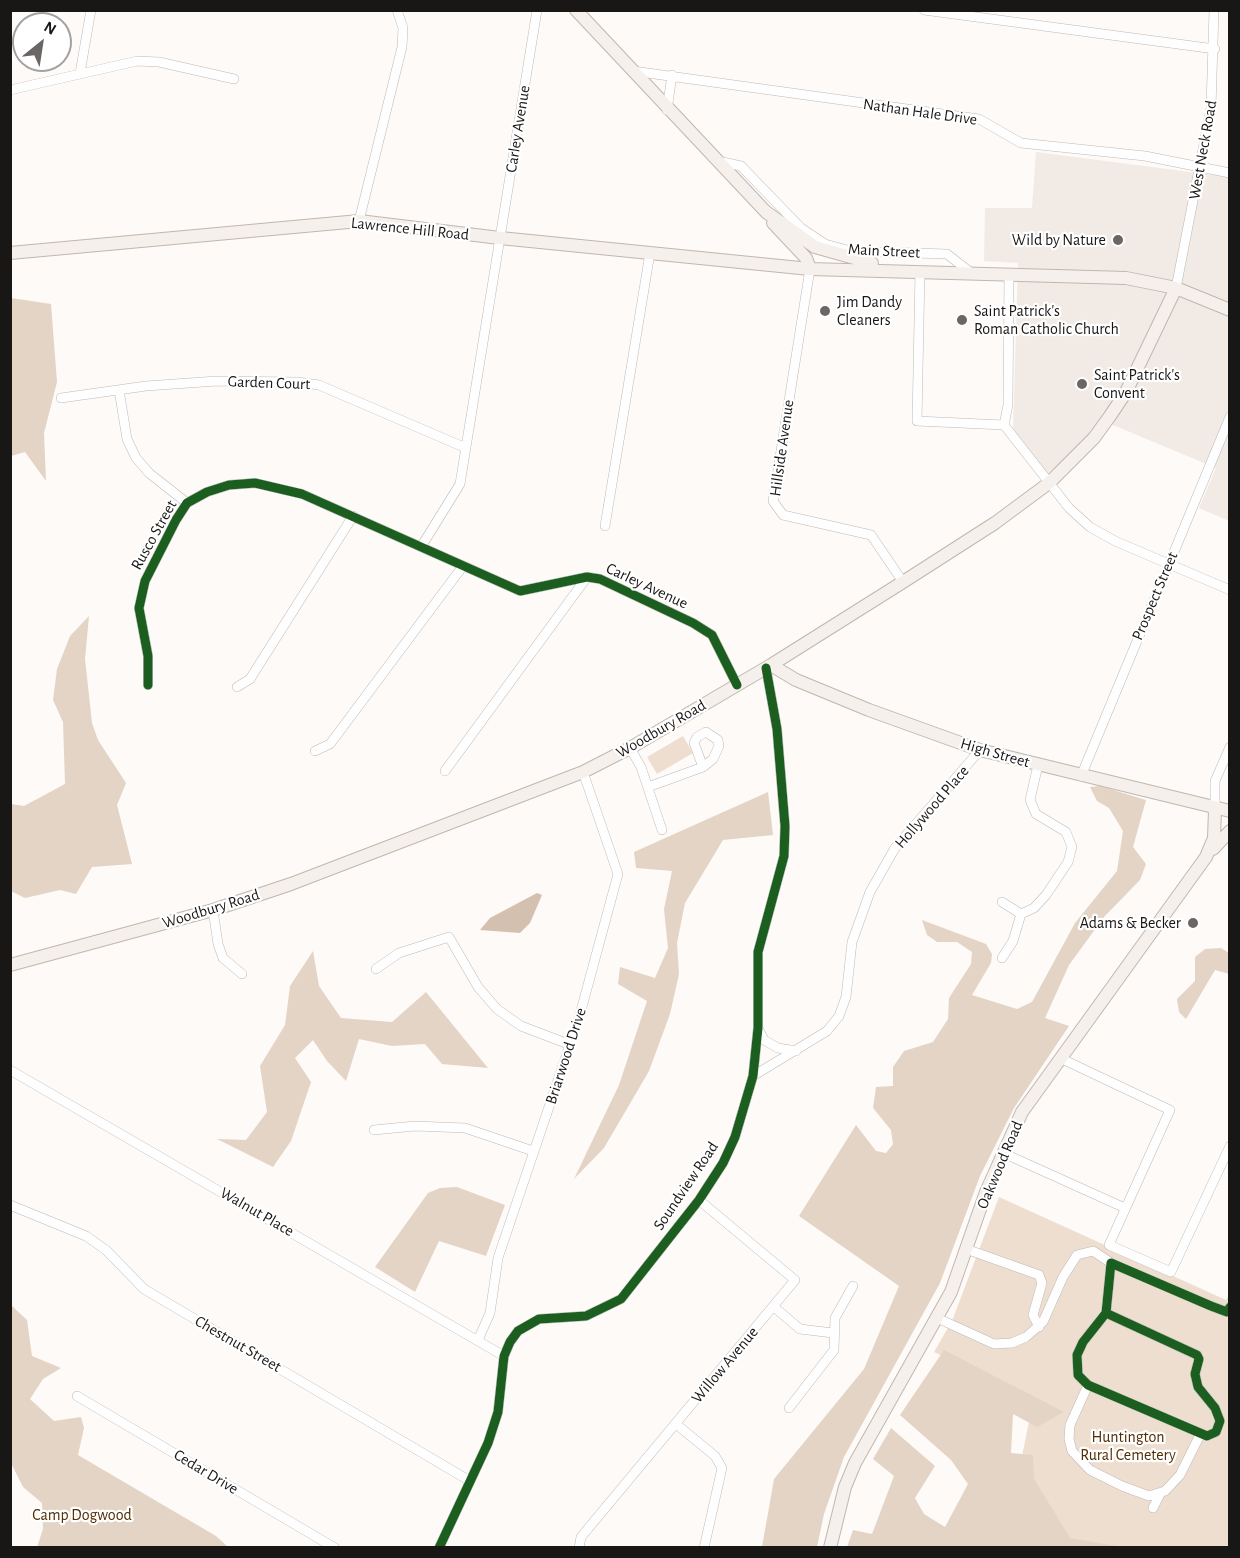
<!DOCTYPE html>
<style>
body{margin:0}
#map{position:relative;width:1240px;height:1558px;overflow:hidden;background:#fdfaf8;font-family:"Alegreya Sans",sans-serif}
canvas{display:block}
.frame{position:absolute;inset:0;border:12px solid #191716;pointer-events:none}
.north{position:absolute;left:12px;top:12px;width:60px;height:60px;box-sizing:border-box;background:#fff;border:2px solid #a3a2a2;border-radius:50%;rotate:30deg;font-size:16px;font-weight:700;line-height:24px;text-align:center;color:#191716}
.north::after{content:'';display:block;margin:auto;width:21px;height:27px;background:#696665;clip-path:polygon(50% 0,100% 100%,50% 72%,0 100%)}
</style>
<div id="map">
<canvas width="1240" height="1558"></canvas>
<div class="frame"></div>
<div class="north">N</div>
</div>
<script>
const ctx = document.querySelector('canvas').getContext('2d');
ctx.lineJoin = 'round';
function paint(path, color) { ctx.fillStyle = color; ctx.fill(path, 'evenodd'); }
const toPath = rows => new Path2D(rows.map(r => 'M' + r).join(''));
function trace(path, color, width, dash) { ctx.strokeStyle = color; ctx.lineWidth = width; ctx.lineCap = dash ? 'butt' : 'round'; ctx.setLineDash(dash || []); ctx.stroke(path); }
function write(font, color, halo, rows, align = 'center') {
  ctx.font = font + ' "Alegreya Sans",sans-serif'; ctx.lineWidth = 4.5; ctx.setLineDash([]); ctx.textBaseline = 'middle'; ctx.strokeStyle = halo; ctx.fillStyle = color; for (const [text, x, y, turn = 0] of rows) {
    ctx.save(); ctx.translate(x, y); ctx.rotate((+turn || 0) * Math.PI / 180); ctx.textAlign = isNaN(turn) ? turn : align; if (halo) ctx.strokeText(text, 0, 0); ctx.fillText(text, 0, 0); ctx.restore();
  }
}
paint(toPath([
 [1036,152,1229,177,1229,521,1199,508,1216,468,1101,420,1078,448,1047,474,1013,429,1018,263,984,261,985,208,1032,208]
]), '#f2eae4');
paint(toPath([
 [683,736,693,753,657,774,647,757],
 [999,1197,1226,1300,1229,1295,1229,1547,1059,1548,1019,1471,1033,1402,934,1352,952,1321]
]), '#eeded0');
paint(toPath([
 [11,298,51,304,57,382,44,433,46,481,25,452,11,456],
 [89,616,85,659,92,723,98,740,126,783,117,805,132,864,92,867,76,894,60,890,25,898,11,891,11,804,24,806,65,784,63,722,53,700,57,669,70,636],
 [1100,786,1146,800,1133,847,1146,864,1140,880,1104,917,1069,965,1045,1018,1069,1026,1014,1108,980,1176,940,1283,844,1457,824,1514,817,1547,762,1547,774,1479,864,1369,899,1286,799,1216,856,1125,876,1151,886,1153,893,1144,891,1130,873,1108,876,1087,893,1086,893,1067,904,1051,933,1042,948,1019,949,998,971,964,972,952,957,942,937,942,927,935,922,920,986,944,992,954,991,963,972,995,1017,1009,1032,1002,1075,923,1117,871,1123,831,1109,808,1097,801,1090,787],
 [768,792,773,835,723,840,685,903,677,943,679,974,670,1014,649,1071,604,1148,574,1179,619,1085,647,1001,618,984,620,967,655,978,668,948,664,909,672,871,636,868,634,852],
 [1221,948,1229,953,1229,974,1215,970,1186,1019,1179,1012,1177,999,1195,981,1195,957,1205,949],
 [313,951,319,986,341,1018,392,1022,426,992,488,1068,442,1064,425,1044,392,1046,359,1039,346,1081,327,1061,313,1040,295,1058,311,1082,291,1141,273,1167,217,1139,246,1140,267,1112,260,1066,285,1025,290,986],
 [457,1187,505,1205,486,1256,439,1241,415,1292,375,1267,428,1193,440,1188],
 [11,1305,27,1320,32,1356,61,1368,43,1379,30,1399,54,1421,81,1417,84,1428,78,1455,216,1536,228,1547,37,1547,43,1529,42,1503,23,1487,11,1463],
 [944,1350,1064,1412,1037,1427,1013,1414,1011,1453,1033,1455,1034,1479,1070,1538,1123,1547,847,1547,853,1530,872,1534,894,1476,873,1459,891,1428,935,1466,915,1498,924,1514,945,1527,968,1484,951,1460,900,1415]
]), '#e4d4c5');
paint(toPath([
 [537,893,542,895,530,923,520,933,480,930,490,918]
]), '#d4c0ae');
const minor = toPath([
 [924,10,1215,49],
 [633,71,979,119,1021,143,1145,156,1230,173],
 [80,73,91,10],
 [10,90,137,61,159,62,234,79],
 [667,110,672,75],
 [718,161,741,166,801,228,825,244,851,251,947,254,970,272],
 [359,221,402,47,403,28,397,10],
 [810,269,773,501,783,515,871,535,903,582],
 [920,271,917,421,1004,425],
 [1176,288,1211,108,1214,10],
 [119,390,127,439,136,458,149,473,187,503],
 [61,398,146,386,217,381,297,382,319,385,466,448],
 [1004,425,1069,508,1090,527,1115,541,1230,590],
 [1004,425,1008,405,1009,274],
 [605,526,650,253],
 [421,547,460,484,537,10],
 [148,685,148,656,139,608,145,581,176,520,187,503,207,492,229,485,255,483,302,494,520,591,587,577,600,579,693,623,712,635,737,685],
 [237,687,250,679,353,516],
 [706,732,718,740,719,746,713,759,703,767,694,743,697,737,706,732],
 [630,748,641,767,662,830],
 [315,751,330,744,463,566],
 [445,771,587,577],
 [1081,776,1230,417],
 [648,787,703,767],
 [1215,810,1215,781,1230,747],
 [1002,902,1021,914],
 [213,910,218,944,223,958,242,974],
 [1021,914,1034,908,1046,895,1068,862,1072,847,1066,832,1036,814,1030,800,1038,765],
 [1002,958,1013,941,1021,914],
 [376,969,399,953,449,937,478,987,497,1009,521,1026,571,1045],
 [758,1028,764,1040,778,1048,796,1051],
 [1060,1058,1170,1110,1109,1245,1171,1272,1230,1146],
 [10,1070,504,1356],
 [753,1076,827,1031,839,1016,846,997,852,942,870,892,895,848,980,750],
 [374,1130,415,1126,465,1128,533,1151],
 [1003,1153,1125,1208],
 [10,1205,86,1236,106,1250,144,1289,470,1481],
 [966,1249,1039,1275,1042,1283,1033,1315,1039,1327],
 [774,1307,800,1329,833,1333],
 [1106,1313,1197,1355,1199,1359,1195,1374,1198,1387,1215,1408,1220,1421,1216,1432,1207,1436,1088,1385,1078,1375,1077,1355,1083,1342,1106,1313,1111,1263,1211,1306,1227,1312,1230,1307],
 [937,1318,994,1344,1012,1343,1026,1337,1043,1322,1063,1277,1077,1255,1093,1251,1111,1263],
 [478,1340,490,1313,498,1258,579,1018,618,874,583,772],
 [1088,1385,1070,1425,1069,1439,1072,1451,1090,1470,1122,1486,1149,1496,1165,1491,1180,1475,1200,1435],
 [77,1396,335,1548],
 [789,1408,834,1350,835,1318,853,1286],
 [676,1424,715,1456,722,1468,704,1548],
 [1153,1508,1160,1494],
 [439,1548,488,1443,498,1412,504,1356,510,1342,518,1331,539,1319,586,1316,621,1299,699,1200,723,1163,735,1137,753,1076,758,1028,758,952,784,856,785,826,777,729,766,668],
 [579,1548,581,1537,795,1280,699,1200]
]);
const major = toPath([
 [576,10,766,212,815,247,872,263],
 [773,223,806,258,810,269],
 [10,253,359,221,500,238,810,269,1126,278,1176,288,1230,310],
 [771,665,796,680,869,710,980,750,1230,811],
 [1213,849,1230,831],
 [10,965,213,910,291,884,583,772,630,748,771,665,903,582,995,523,1049,483,1094,438,1110,416,1126,392,1176,288],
 [830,1548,845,1487,855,1463,951,1292,986,1192,1022,1112,1206,857,1214,838,1215,810]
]);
trace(minor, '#bcbab8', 10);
trace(major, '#c0b7af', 14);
trace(minor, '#fffefe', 9);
trace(major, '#f5f0eb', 12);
trace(toPath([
 [148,685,148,656,139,608,145,581,176,520,187,503,207,492,229,485,255,483,302,494,520,591,587,577,600,579,693,623,712,635,737,685],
 [1106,1313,1197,1355,1199,1359,1195,1374,1198,1387,1215,1408,1220,1421,1216,1432,1207,1436,1088,1385,1078,1375,1077,1355,1083,1342,1106,1313,1111,1263,1211,1306,1227,1312,1230,1307],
 [439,1548,488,1443,498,1412,504,1356,510,1342,518,1331,539,1319,586,1316,621,1299,699,1200,723,1163,735,1137,753,1076,758,1028,758,952,784,856,785,826,777,729,766,668]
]), '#1b5e20', 9);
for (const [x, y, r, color] of [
 [1118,240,6,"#696665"],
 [825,311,6,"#696665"],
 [962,320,6,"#696665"],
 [1082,384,6,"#696665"],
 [1193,923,6,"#696665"]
]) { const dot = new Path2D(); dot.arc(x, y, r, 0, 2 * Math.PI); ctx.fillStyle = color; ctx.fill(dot); trace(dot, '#fff', 2); }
write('16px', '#191716', '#fff', [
 ["Nathan Hale Drive",920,112,8],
 ["Carley Avenue",518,129,-81],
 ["West Neck Road",1203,150,-80],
 ["Lawrence Hill Road",410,229,6],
 ["Main Street",884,251,3],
 ["Garden Court",269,383,2],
 ["Hillside Avenue",782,448,-82],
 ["Rusco Street",154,535,-61],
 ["Carley Avenue",647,586,25],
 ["Prospect Street",1155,596,-67],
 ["Woodbury Road",661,729,-30],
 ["High Street",995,753,16],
 ["Hollywood Place",932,807,-49],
 ["Woodbury Road",211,909,-17],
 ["Briarwood Drive",566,1056,-72],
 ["Oakwood Road",1000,1165,-67],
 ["Soundview Road",686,1186,-56],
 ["Walnut Place",257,1212,30],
 ["Chestnut Street",238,1344,30],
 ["Willow Avenue",725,1365,-50],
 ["Cedar Drive",206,1472,31]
]);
write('16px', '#191716', '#fff', [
 ["Wild by Nature",1106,240,"right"],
 ["Jim Dandy",837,302],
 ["Cleaners",837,320],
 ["Saint Patrick's",974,311],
 ["Roman Catholic Church",974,329],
 ["Saint Patrick's",1094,375],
 ["Convent",1094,393],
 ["Adams & Becker",1181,923,"right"]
], 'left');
write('16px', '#512d02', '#fff', [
 ["Huntington",1128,1437],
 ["Rural Cemetery",1128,1455],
 ["Camp Dogwood",82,1515]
]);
</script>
